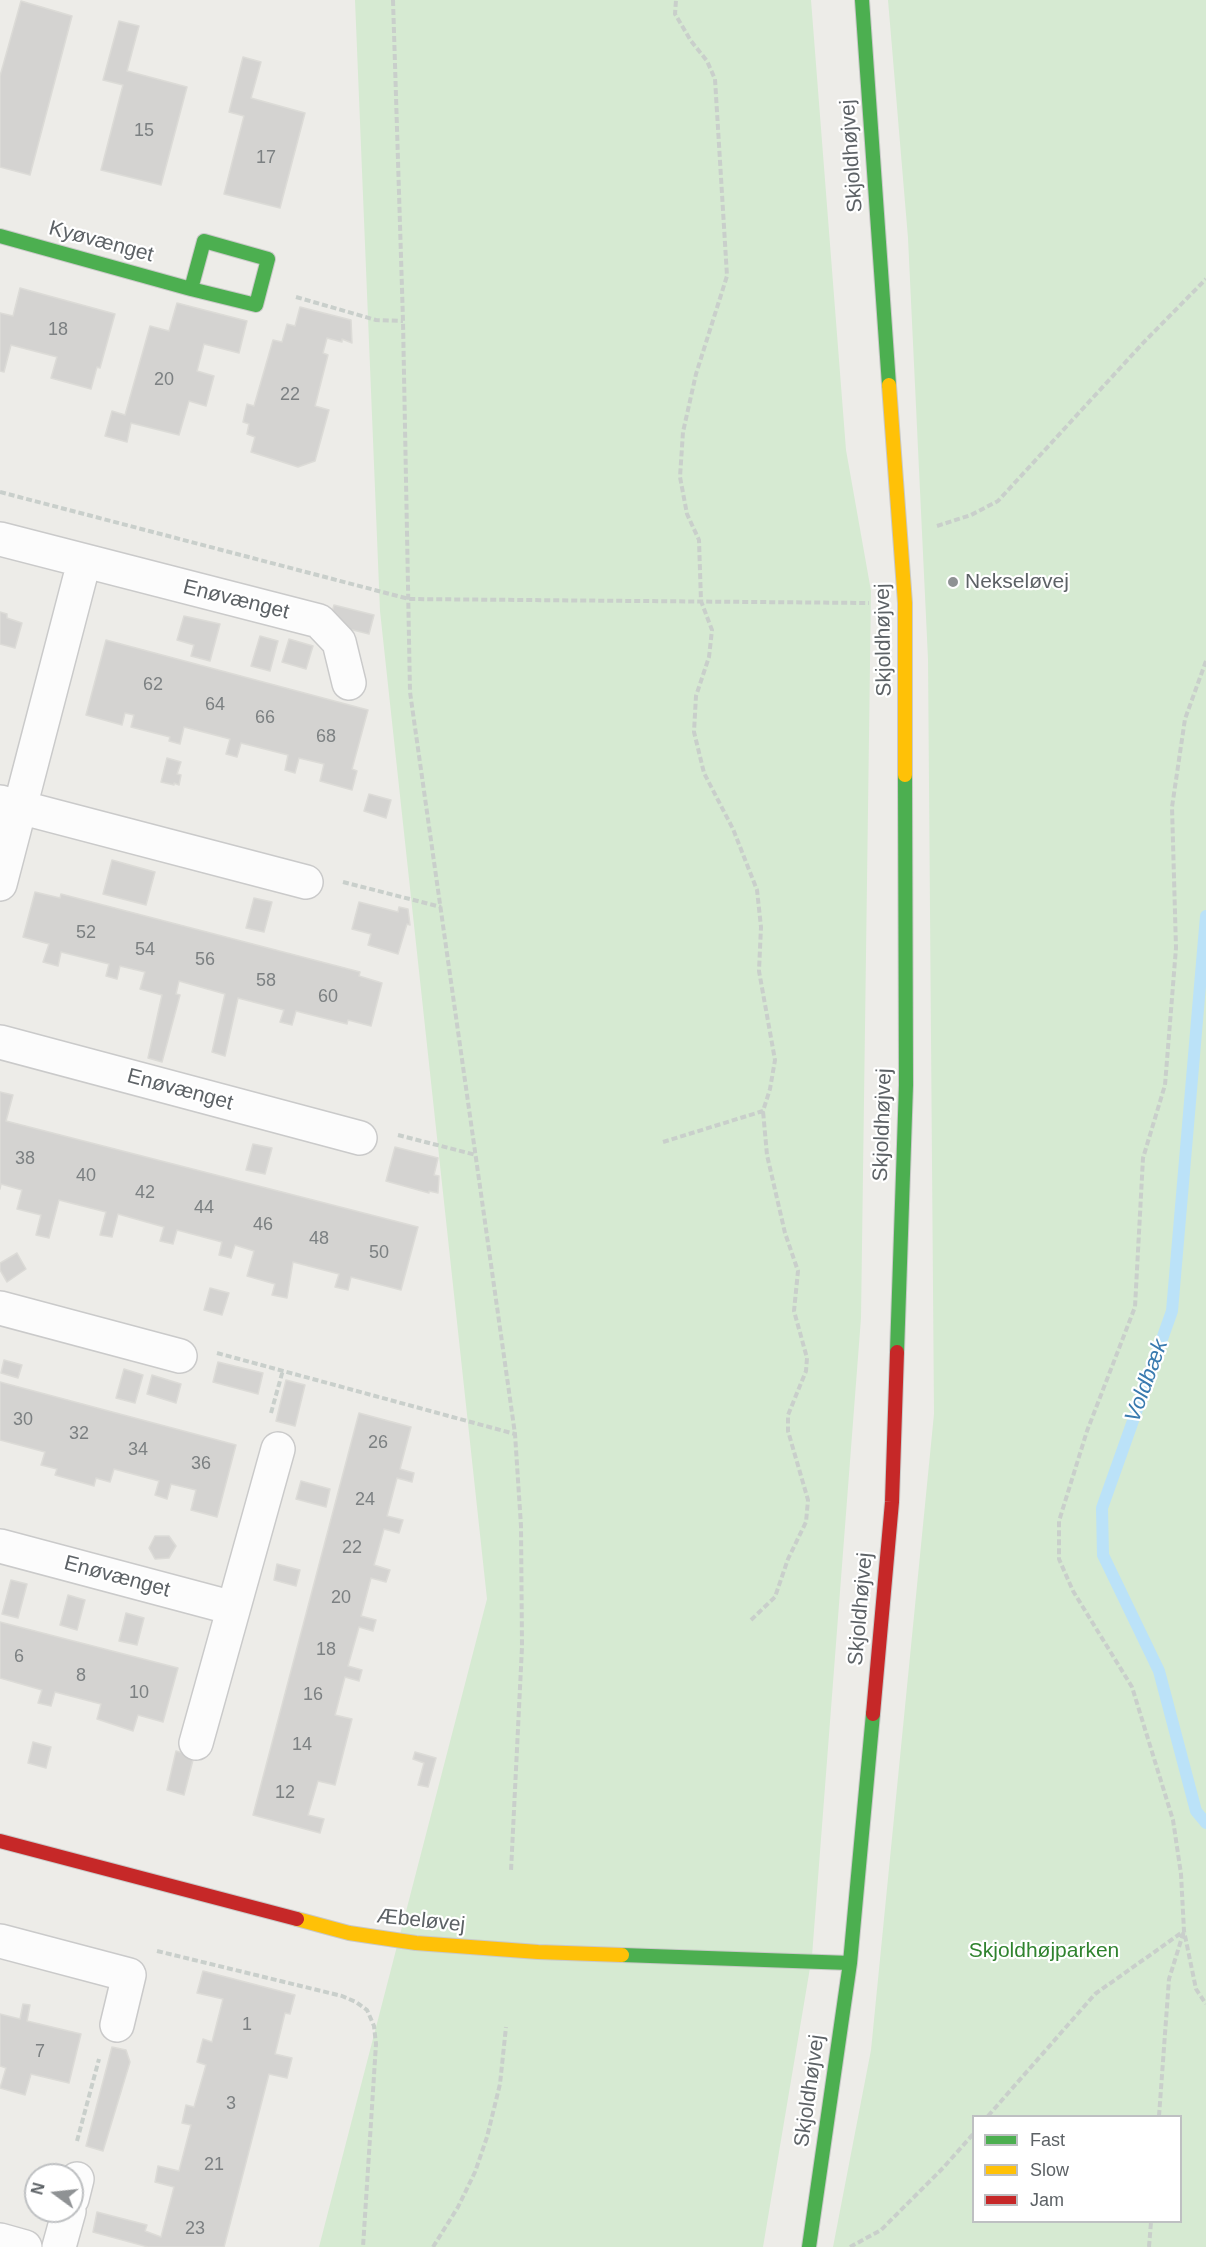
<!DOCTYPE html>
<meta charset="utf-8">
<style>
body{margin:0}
#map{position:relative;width:1206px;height:2247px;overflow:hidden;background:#edece8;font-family:Arial,sans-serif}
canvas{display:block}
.legend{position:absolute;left:972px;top:2115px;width:210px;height:108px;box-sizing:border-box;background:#fff;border:2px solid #bec0c2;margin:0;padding:8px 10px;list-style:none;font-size:18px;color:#5d6266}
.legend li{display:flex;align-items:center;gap:12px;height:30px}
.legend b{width:30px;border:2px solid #bec0c2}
.north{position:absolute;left:24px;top:2163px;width:60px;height:60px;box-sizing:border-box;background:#fff;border:2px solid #bec0c2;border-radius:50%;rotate:285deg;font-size:16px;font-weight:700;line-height:24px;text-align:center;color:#5d6266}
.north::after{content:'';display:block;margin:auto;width:21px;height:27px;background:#8f9294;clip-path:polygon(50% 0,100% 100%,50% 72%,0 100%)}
</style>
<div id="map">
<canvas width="1206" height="2247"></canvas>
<ul class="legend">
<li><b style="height:8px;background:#4caf50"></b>Fast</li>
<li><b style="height:8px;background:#ffc107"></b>Slow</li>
<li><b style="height:8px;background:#c62828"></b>Jam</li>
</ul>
<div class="north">N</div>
</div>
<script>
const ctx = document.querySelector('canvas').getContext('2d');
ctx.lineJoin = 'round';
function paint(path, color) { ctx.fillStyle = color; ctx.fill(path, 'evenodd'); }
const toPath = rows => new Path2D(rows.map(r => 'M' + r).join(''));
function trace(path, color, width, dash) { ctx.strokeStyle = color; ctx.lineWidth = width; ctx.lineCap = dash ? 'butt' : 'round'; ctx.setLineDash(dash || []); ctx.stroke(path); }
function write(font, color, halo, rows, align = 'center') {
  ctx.font = font + ' Arial,sans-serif'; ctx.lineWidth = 4.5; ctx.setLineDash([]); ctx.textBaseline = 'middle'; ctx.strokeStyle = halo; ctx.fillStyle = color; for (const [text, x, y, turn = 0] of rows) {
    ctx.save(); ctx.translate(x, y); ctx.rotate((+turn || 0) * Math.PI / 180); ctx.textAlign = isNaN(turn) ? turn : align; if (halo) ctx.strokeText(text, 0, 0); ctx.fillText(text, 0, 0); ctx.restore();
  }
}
paint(toPath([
 [355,0,811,0,846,450,871,591,861,1318,812,1956,763,2247,319,2247,487,1599,380,611],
 [888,0,1206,0,1206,2247,833,2247,871,2050,934,1414,928,659,908,238],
 [1180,2116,1180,2222,974,2222,974,2116]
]), '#d6ead2');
trace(toPath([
 [1206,916,1172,1311,1102,1508,1103,1555,1159,1671,1196,1811,1206,1823]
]), '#bbe2f8', 12);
const building = toPath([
 [21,1,72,16,30,175,0,167,0,76,21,1],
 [119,21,139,26,127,71,187,87,161,185,101,170,123,85,103,80,119,21],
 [243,57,261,62,251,98,305,113,280,208,224,194,244,116,229,112,243,57],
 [20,288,115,314,100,368,97,367,91,389,51,378,57,357,11,345,4,372,0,371,0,313,13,316,20,288],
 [177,303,247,321,239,353,204,344,197,371,214,376,206,406,189,401,179,435,131,423,127,442,105,436,112,411,125,415,150,326,169,331,177,303],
 [300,307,351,320,352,343,342,339,342,342,327,338,323,353,328,355,315,406,329,410,315,461,298,467,251,452,255,437,247,434,249,424,243,422,247,404,254,406,273,340,282,342,287,324,295,326,300,307],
 [334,605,374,615,369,634,329,624,334,605],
 [0,612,7,614,7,618,22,623,15,648,0,644,0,612],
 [184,616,220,624,210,661,191,656,194,645,177,640,184,616],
 [260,636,278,641,270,671,251,666,260,636],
 [289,639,313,646,306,669,282,662,289,639],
 [106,640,368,710,352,769,357,771,352,790,320,781,324,764,299,758,295,773,285,770,288,755,241,743,237,757,226,754,230,739,184,727,180,744,169,741,170,737,131,727,134,715,125,713,122,725,86,715,106,640],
 [167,758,181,762,177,774,181,775,179,785,174,783,174,785,161,782,167,758],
 [369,794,391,800,386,818,364,811,369,794],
 [112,860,155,872,146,905,103,894,112,860],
 [35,892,60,898,61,894,360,972,359,976,382,983,371,1026,348,1020,347,1024,296,1011,292,1025,280,1022,284,1010,238,998,225,1056,212,1052,225,994,179,981,176,994,180,995,162,1062,148,1058,162,995,140,989,145,972,120,966,117,979,106,976,109,964,61,952,58,966,43,962,49,944,23,937,35,892],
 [254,898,272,902,264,932,246,928,254,898],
 [359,902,398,912,399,907,408,909,410,925,407,924,398,954,368,945,371,934,352,929,359,902],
 [0,1092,13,1095,6,1121,418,1227,401,1290,351,1277,348,1290,335,1287,339,1274,293,1262,287,1298,272,1295,275,1284,247,1276,254,1251,235,1245,231,1258,219,1255,222,1242,177,1230,173,1244,160,1241,164,1227,118,1214,112,1237,100,1235,106,1212,59,1200,49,1238,36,1235,41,1215,17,1209,22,1190,1,1184,0,1189,0,1092],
 [253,1144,272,1148,265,1174,246,1170,253,1144],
 [395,1147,438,1158,434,1175,439,1176,438,1193,429,1191,429,1193,386,1181,395,1147],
 [17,1253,26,1269,7,1282,0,1270,0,1263,17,1253],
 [210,1288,229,1293,222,1315,204,1310,210,1288],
 [4,1360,22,1365,18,1378,1,1373,4,1360],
 [218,1362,263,1373,258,1394,213,1382,218,1362],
 [124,1369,143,1375,135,1403,116,1398,124,1369],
 [152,1375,181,1384,176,1403,147,1394,152,1375],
 [286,1380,305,1385,295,1426,276,1421,286,1380],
 [0,1382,236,1445,217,1517,191,1510,196,1490,171,1484,167,1499,155,1495,159,1481,114,1469,110,1482,96,1478,94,1486,55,1475,57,1469,41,1465,45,1452,0,1440,0,1382],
 [359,1413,411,1427,400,1469,414,1473,412,1482,397,1478,387,1516,403,1520,399,1533,384,1529,374,1565,390,1570,386,1582,371,1578,361,1616,376,1620,373,1631,359,1627,348,1666,362,1670,359,1681,345,1677,335,1715,352,1719,335,1785,318,1781,308,1815,324,1819,320,1833,253,1815,359,1413],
 [301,1481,330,1489,326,1507,296,1499,301,1481],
 [155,1536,169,1536,176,1546,169,1558,155,1559,149,1548,155,1536],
 [277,1564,300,1570,296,1586,274,1580,277,1564],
 [11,1580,27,1584,18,1618,2,1614,11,1580],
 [68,1595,85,1600,77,1630,60,1625,68,1595],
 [126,1613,144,1618,137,1645,119,1641,126,1613],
 [0,1622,178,1668,163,1722,138,1715,133,1731,97,1719,101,1704,55,1692,51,1706,38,1703,42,1690,0,1678,0,1622],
 [33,1742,51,1747,46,1768,28,1763,33,1742],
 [176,1751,194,1756,184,1795,167,1790,176,1751],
 [415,1752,436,1758,428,1787,418,1785,424,1763,413,1759,415,1752],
 [203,1971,295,1995,290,2014,285,2013,275,2054,292,2058,287,2078,269,2074,224,2247,148,2247,93,2232,97,2212,147,2225,145,2231,161,2237,174,2187,155,2182,158,2166,179,2171,191,2125,182,2123,186,2105,194,2107,206,2065,197,2062,203,2039,212,2042,223,1999,197,1993,203,1971],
 [23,2004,30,2005,27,2021,81,2034,69,2083,31,2074,25,2095,0,2088,6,2068,0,2066,0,2014,20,2019,23,2004],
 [112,2047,126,2050,130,2062,103,2151,86,2146,112,2047]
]);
paint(building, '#d4d3d1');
trace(building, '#dcdbd7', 1.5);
const street = toPath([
 [0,539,319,621,339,642,349,683],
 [0,802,306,882],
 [0,884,84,562],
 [0,1042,360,1138],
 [0,1308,180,1356],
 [0,1546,233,1608],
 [196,1743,278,1449],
 [0,1941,129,1975,117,2025],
 [72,2199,77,2179],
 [0,2240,25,2247],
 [59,2247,69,2211]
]);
const fast = toPath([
 [862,0,889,385],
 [0,236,191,289,256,305,268,259,204,241,191,289],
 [897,1352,906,1085,905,775],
 [622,1955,850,1963],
 [809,2247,850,1963,873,1714]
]);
const slow = toPath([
 [889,385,905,603,905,775],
 [297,1919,349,1933,416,1943,538,1952,622,1955]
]);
const jam = toPath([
 [873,1714,892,1502,897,1352],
 [0,1841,297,1919]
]);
trace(street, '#cacaca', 36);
trace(fast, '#c9c9c8', 16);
trace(slow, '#c9c9c8', 16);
trace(jam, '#c9c9c8', 16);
trace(toPath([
 [393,0,403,321,410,692,515,1434,521,1526,522,1647,511,1871],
 [296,297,376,320,403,321],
 [0,492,409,599,869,603],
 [937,526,971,515,998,501,1144,342,1206,279],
 [1206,661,1185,719,1172,807,1176,948,1165,1085,1143,1158,1135,1307,1087,1431,1059,1521,1059,1559,1073,1591,1132,1687,1173,1820,1181,1874,1184,1931,1196,1989,1206,2004],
 [343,882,441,907],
 [398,1135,476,1155],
 [663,1142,763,1111,770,1089,775,1060,759,971,761,927,757,890,733,829,704,773,694,732,696,696,709,657,712,630,701,601,699,540,687,514,680,477,683,432,696,374,727,276,715,79,707,61,691,41,675,14,676,0],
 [217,1353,515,1434],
 [271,1413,283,1370],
 [751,1620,775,1597,788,1559,806,1522,808,1500,788,1431,788,1415,806,1371,807,1358,794,1311,798,1271,785,1233,767,1155,763,1111],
 [157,1951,342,1996,356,2002,367,2010,374,2026,376,2044,363,2247],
 [988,2116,1095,1994,1184,1931],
 [1159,2116,1169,1979,1184,1931],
 [77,2141,99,2059],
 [433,2247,458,2207,475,2172,487,2137,500,2084,506,2027],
 [850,2247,881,2230,943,2168,974,2133],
 [1149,2247,1151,2222]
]), '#c9cfcb', 4, [6, 3]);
trace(street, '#fcfcfc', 33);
trace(fast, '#4caf50', 14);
trace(slow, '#ffc107', 14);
trace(jam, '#c62828', 14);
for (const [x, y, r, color] of [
 [953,582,6,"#8f9294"]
]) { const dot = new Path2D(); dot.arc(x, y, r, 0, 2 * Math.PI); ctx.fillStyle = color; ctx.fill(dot); trace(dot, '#fff', 2); }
write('18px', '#7c8082', null, [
 ["15",144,131],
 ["17",266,158],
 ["18",58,330],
 ["20",164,380],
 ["22",290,395],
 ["62",153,685],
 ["64",215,705],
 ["66",265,718],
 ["68",326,737],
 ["52",86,933],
 ["54",145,950],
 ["56",205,960],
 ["58",266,981],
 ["60",328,997],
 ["38",25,1159],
 ["40",86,1176],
 ["42",145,1193],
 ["44",204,1208],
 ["46",263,1225],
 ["48",319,1239],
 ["50",379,1253],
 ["30",23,1420],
 ["32",79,1434],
 ["26",378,1443],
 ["34",138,1450],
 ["36",201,1464],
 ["24",365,1500],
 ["22",352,1548],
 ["20",341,1598],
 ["18",326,1650],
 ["6",19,1657],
 ["8",81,1676],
 ["10",139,1693],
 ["16",313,1695],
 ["14",302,1745],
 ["12",285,1793],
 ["1",247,2025],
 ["7",40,2052],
 ["3",231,2104],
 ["21",214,2165],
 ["23",195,2229]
]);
write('21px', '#5d6266', '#fff', [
 ["Skjoldhøjvej",852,156,-94],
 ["Kyøvænget",101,242,15],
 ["Enøvænget",236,600,14],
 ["Skjoldhøjvej",884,640,-91],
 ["Enøvænget",180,1090,15],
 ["Skjoldhøjvej",883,1125,-88],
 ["Enøvænget",117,1577,15],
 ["Skjoldhøjvej",861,1609,-85],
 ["Æbeløvej",421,1921,6],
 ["Skjoldhøjvej",810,2091,-82]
]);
write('21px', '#5d6266', '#fff', [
 ["Nekseløvej",965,582]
], 'left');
write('21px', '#30832f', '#fff', [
 ["Skjoldhøjparken",1044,1951]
]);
write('italic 22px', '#397aaf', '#fff', [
 ["Voldbæk",1147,1381,-70]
]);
</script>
